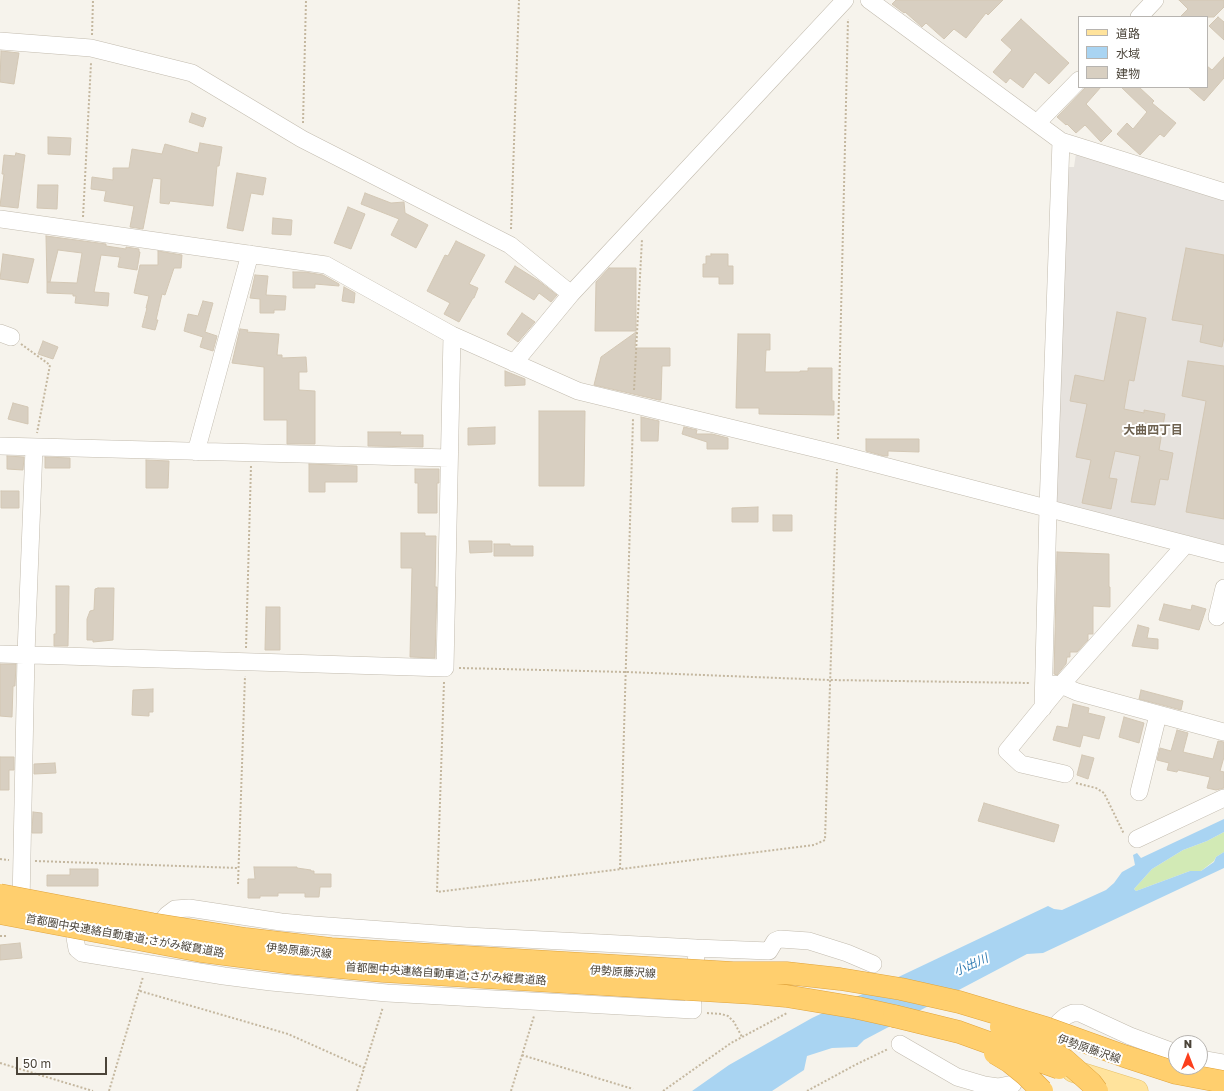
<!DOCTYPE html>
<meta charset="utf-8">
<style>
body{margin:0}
#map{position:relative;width:1224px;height:1091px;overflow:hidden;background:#f6f3ec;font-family:"Golos Text","Noto Sans JP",sans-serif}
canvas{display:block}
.legend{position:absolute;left:1078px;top:16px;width:130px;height:72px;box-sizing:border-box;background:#fff;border:1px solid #b7b4b0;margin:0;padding:5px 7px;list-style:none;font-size:12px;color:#4b4439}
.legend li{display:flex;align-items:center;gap:8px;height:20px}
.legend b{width:20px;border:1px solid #b7b4b0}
.north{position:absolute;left:1168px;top:1035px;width:40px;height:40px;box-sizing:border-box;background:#fff;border:1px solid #b7b4b0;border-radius:50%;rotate:0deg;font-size:11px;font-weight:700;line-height:16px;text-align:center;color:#4b4439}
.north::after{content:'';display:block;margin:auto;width:14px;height:18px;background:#fc3f1d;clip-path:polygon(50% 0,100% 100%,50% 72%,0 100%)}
.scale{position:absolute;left:16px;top:1057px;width:91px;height:18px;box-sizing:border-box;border:2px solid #4b4439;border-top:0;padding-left:5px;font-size:12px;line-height:14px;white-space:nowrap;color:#4b4439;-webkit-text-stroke:3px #fff;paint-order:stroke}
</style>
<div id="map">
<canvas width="1224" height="1091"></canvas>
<ul class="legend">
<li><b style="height:5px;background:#ffe39c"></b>道路</li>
<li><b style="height:11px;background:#a9d4f2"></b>水域</li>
<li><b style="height:11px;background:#d8cfc1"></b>建物</li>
</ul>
<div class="north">N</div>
<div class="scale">50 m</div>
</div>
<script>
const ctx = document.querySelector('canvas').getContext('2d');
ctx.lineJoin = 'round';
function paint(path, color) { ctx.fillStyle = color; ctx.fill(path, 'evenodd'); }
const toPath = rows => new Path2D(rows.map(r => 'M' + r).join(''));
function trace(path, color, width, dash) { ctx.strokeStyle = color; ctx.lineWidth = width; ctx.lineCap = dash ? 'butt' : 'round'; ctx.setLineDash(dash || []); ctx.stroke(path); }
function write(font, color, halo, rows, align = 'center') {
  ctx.font = font + ' "Golos Text","Noto Sans JP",sans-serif'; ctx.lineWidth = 4; ctx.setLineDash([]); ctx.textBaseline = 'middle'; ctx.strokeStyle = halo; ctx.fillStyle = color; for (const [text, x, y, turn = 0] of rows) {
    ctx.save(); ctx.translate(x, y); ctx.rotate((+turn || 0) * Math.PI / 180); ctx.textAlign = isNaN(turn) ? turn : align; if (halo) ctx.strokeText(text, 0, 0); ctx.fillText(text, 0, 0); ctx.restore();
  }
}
paint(toPath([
 [1076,153,1224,199,1224,545,1056,504,1066,167,1074,167]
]), '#e6e2dd');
paint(toPath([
 [1224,832,1224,852,1216,857,1214,861,1201,871,1190,871,1136,891,1134,889,1152,869,1183,850,1207,841]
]), '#d2eab5');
paint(toPath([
 [1224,819,1224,832,1207,841,1183,850,1152,869,1134,889,1136,891,1190,871,1201,871,1214,862,1216,857,1224,852,1224,868,1043,953,1027,954,864,1040,857,1047,832,1048,807,1056,804,1070,772,1091,692,1091,729,1065,812,1018,1048,906,1054,909,1062,910,1106,890,1114,883,1122,872,1135,865,1133,855,1137,853,1141,858]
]), '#a9d4f2');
const building = toPath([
 [896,0,1003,0,988,15,986,13,966,38,954,29,944,39,926,23,922,27,905,12,904,13,892,4,896,0],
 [1179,0,1224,0,1224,7,1214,17,1180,17,1188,9,1179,0],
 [1218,17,1224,22,1224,40,1209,26,1218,17],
 [1021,19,1069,63,1049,84,1035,72,1023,88,1010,78,1006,83,993,72,1012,50,1001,40,1021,19],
 [1,51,19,53,14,84,0,82,1,51],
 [1224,57,1224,78,1204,101,1188,87,1207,87,1207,66,1212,70,1224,57],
 [1086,87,1101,87,1086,104,1112,131,1101,142,1085,125,1076,133,1067,124,1066,125,1057,117,1086,87],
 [1121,87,1139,87,1154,101,1152,103,1176,123,1164,137,1160,134,1140,155,1117,134,1127,123,1133,129,1147,112,1121,87],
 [192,113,206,118,203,127,189,122,192,113],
 [48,137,71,138,70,155,48,154,48,137],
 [200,143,222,147,219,166,217,166,213,206,170,201,169,204,160,203,161,179,153,178,143,229,130,227,134,206,104,201,106,191,91,189,92,177,113,180,113,168,129,168,132,149,162,154,165,144,198,153,200,143],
 [16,153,25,155,18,208,0,206,4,174,2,174,4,155,15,156,16,153],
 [237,173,266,178,263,195,251,193,243,231,227,228,237,173],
 [38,185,58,185,57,209,37,208,38,185],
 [365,193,391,203,404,202,405,213,428,225,416,248,391,235,399,219,361,204,365,193],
 [348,207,365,214,351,249,334,243,348,207],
 [273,218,292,220,291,235,272,234,273,218],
 [46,236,106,244,106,246,126,249,126,247,139,249,139,252,140,252,137,270,118,267,120,257,101,255,94,292,109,293,108,306,75,303,76,296,73,296,73,294,47,293,47,282,50,282,47,282,46,236],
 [58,250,82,253,77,283,50,282,58,250],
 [456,241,485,255,469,284,478,288,474,298,473,298,459,322,444,314,450,303,427,291,445,255,448,256,456,241],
 [1186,248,1224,255,1224,337,1222,347,1200,342,1203,325,1172,320,1186,248],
 [158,251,182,255,181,268,174,268,165,295,162,294,156,320,158,320,155,330,142,327,147,308,146,308,149,296,134,293,140,265,158,265,158,251],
 [3,254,34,259,28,283,0,279,3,254],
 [711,254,728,254,728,266,733,266,733,284,719,284,719,277,703,277,703,264,706,264,706,256,711,256,711,254],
 [515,266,539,281,557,295,551,302,539,293,534,300,505,282,515,266],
 [609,268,636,268,636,331,595,331,596,282,609,268],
 [293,272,305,272,323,275,339,284,339,286,315,284,315,288,293,288,293,272],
 [255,275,268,276,266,295,286,296,285,310,274,310,274,313,260,313,260,299,250,298,255,275],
 [344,287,355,293,354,303,342,301,344,287],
 [203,301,213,303,205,332,217,336,213,351,200,347,203,337,184,331,188,314,198,316,203,301],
 [1117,312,1146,318,1134,381,1129,380,1124,409,1144,413,1144,410,1165,414,1159,450,1173,453,1168,480,1160,479,1155,505,1131,502,1140,456,1115,451,1109,478,1117,479,1111,509,1082,503,1091,460,1076,457,1087,404,1070,401,1075,375,1104,381,1117,312],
 [522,313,535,322,518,342,507,334,522,313],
 [240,329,248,330,247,332,279,334,277,355,282,355,282,358,306,357,307,372,299,372,299,390,315,391,315,444,287,444,287,420,264,420,264,367,232,363,240,329],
 [636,332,635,348,670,348,670,366,662,366,661,400,659,400,594,385,601,357,636,332],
 [738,334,770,334,770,350,766,350,765,372,800,372,800,371,808,371,808,368,832,368,832,401,834,401,834,415,759,414,759,408,736,408,738,334],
 [43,341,58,347,53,359,38,354,43,341],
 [1188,361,1224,366,1224,519,1186,512,1206,401,1182,396,1188,361],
 [505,371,525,379,525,385,505,386,505,371],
 [13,403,28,407,28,424,8,419,13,403],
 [539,411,585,411,584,486,539,486,539,411],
 [641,417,659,421,658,441,641,441,641,417],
 [495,427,495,444,468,445,468,428,495,427],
 [684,427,697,430,696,434,712,434,728,438,728,449,707,449,707,442,682,434,684,427],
 [368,432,401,432,400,435,423,435,423,447,368,446,368,432],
 [866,439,919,439,919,452,888,451,888,456,884,456,866,451,866,439],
 [7,456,24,457,23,470,7,469,7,456],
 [45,457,70,458,70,468,45,468,45,457],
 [146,460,169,461,168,488,146,488,146,460],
 [309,464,357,466,357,482,325,482,325,492,309,492,309,464],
 [415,469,439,469,439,483,437,483,437,513,418,513,418,483,415,483,415,469],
 [1,491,19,491,19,508,1,508,1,491],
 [758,507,758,522,732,522,732,508,758,507],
 [773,515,792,515,792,531,773,531,773,515],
 [401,533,425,533,425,536,436,536,435,587,437,587,435,658,410,657,412,568,401,568,401,533],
 [469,541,492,541,492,552,470,553,469,541],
 [494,544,510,544,510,546,533,546,533,556,494,556,494,544],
 [1057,552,1109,554,1109,587,1110,587,1110,607,1093,606,1093,634,1088,634,1088,640,1077,652,1070,652,1070,657,1067,657,1066,664,1057,675,1054,674,1057,552],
 [56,586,69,586,68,646,54,646,54,634,56,634,56,586],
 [98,588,114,588,113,640,93,642,93,640,87,640,87,619,90,611,94,610,95,589,98,588],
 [1164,604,1191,610,1192,605,1206,609,1199,630,1159,620,1164,604],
 [266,607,280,607,280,650,265,650,266,607],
 [1138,625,1149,628,1147,638,1158,639,1158,649,1132,646,1138,625],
 [0,664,16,664,15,686,13,686,12,717,0,716,0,664],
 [153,689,153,712,149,712,149,716,132,715,133,690,153,689],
 [1141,690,1183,701,1181,710,1139,699,1141,690],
 [1073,704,1089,708,1088,713,1105,717,1099,739,1083,735,1080,747,1053,740,1057,726,1068,728,1073,704],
 [1124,717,1144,723,1139,743,1119,737,1124,717],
 [1177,730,1188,733,1183,752,1213,759,1218,741,1224,742,1224,757,1220,771,1224,772,1224,788,1216,790,1207,788,1210,777,1178,770,1177,772,1167,770,1169,763,1157,760,1160,748,1171,751,1177,730],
 [1082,755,1094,758,1088,779,1077,775,1082,755],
 [0,757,14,757,14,770,9,770,9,790,0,790,0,757],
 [55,763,56,773,34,774,34,764,55,763],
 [984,803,1059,825,1054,842,978,821,984,803],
 [33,812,42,813,42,833,32,833,33,812],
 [254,867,297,867,297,868,311,870,311,871,314,871,314,874,331,874,331,887,320,887,319,897,305,897,305,893,278,893,278,896,260,896,260,898,248,898,248,879,255,879,254,867],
 [70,869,98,869,98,886,47,886,47,875,70,875,70,869],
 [20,943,22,958,0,960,0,945,20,943]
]);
paint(building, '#d8cfc1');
trace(building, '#d3c7b4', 1);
const minor = toPath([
 [869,0,1061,141,1224,192],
 [1139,17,1155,0],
 [0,41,91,48,192,73,302,139,510,245,571,294],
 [1037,123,1079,80],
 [0,219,326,265,452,335,578,391,838,454,1224,554],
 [0,333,11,337],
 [514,363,571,294,845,0],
 [0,446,449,458],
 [196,452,250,254],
 [1217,617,1224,588],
 [0,654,445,668,452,335],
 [1051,684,1061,685,1077,692,1224,732],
 [1043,708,1048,508,1061,141],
 [1065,774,1021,764,1007,751,1061,685,1186,544],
 [1139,792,1158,715],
 [1137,839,1224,798],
 [21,904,26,654,34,448],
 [160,931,163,920,167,915,175,909,189,908,281,922,314,925,466,936,696,948,696,957],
 [74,932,77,949,82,953,224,976,271,982,387,993,693,1010,693,1004],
 [696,948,769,951,775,941,780,939,809,941,847,953,873,964],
 [1059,1022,1066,1016,1073,1013,1080,1013,1130,1036,1176,1053],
 [900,1044,957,1077,984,1085,998,1087,1013,1084],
 [1200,1059,1224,1063]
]);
const major = toPath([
 [1073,1071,1137,1091]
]);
const highway = toPath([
 [858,1008,894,1016]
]);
trace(minor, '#c2bbae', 18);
trace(major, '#e6c16a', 23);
trace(highway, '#e0a43c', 23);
trace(toPath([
 [92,35,93,0],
 [303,123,306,0],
 [83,217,91,63],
 [511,229,519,0],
 [21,344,50,365,37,433],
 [634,390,642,239],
 [838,439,848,19],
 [246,648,251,466],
 [459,668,626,672,830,680,1030,683],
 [444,682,437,892,814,845,825,840,837,469],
 [1076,783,1096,788,1104,793,1124,834],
 [0,859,9,860],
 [35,861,238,868],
 [620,869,633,419],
 [238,884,245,676],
 [0,936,7,936],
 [140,991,288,1034,364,1068],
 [707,1013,721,1014,728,1016,734,1022,742,1037],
 [522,1055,633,1089],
 [0,1063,93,1091],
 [109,1091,143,977],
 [357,1091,383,1007],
 [511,1091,534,1016],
 [663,1091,731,1043,787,1013],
 [807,1091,855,1065,888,1049]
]), '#c4b79f', 2, [2, 2]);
trace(minor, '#fff', 17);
trace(major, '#ffe39c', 22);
trace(highway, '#ffcf6e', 22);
const highwayBridge = toPath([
 [0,895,152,924,246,939,331,949,733,973,786,973,840,979,901,989,959,1002,1046,1028,1124,1056,1176,1073,1224,1082],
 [0,913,201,951,294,963,383,971,753,993,786,996,858,1008],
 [894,1016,959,1032,1059,1068],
 [1001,1027,1036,1042,1065,1060,1091,1083,1097,1091],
 [995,1053,1010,1062,1026,1075,1042,1091]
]);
trace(highwayBridge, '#e0a43c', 23, []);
trace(highwayBridge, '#ffcf6e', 22);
write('11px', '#4b4439', '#fff', [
 ["首都圏中央連絡自動車道;さがみ縦貫道路",125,936,10],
 ["伊勢原藤沢線",299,951,6],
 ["伊勢原藤沢線",623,972,3],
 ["首都圏中央連絡自動車道;さがみ縦貫道路",446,974,4],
 ["伊勢原藤沢線",1089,1049,19]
]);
write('bold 12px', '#6e6250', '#fff', [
 ["大曲四丁目",1153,430]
]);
write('italic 12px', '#2e7ab2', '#fff', [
 ["小出川",971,965,-24]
]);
</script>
